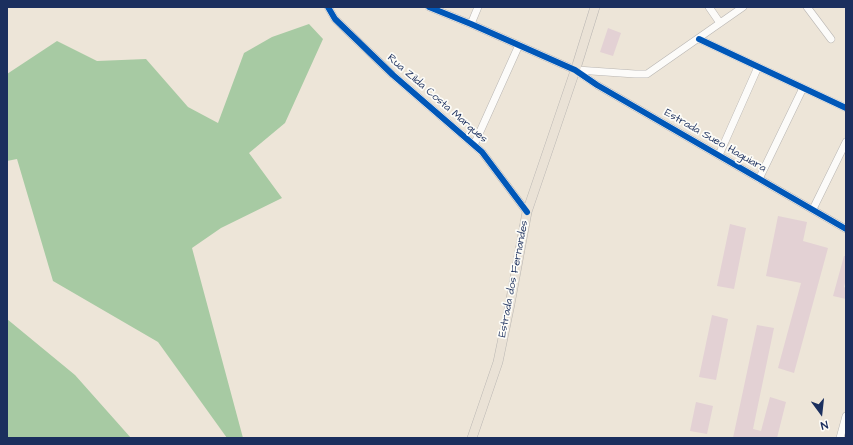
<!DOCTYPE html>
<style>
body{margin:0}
#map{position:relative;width:853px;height:445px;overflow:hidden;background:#ede5d8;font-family:"Architects Daughter",sans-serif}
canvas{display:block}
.frame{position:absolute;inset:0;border:8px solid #1b2f5e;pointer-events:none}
.north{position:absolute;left:801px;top:393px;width:40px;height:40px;-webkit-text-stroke:3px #fdfcf7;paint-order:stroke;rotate:165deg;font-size:11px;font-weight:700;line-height:16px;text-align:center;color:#1b2f5e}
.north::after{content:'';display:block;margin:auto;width:14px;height:18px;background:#1b2f5e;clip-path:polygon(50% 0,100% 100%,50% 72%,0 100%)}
</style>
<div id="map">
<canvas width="853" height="445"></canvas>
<div class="frame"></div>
<div class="north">N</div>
</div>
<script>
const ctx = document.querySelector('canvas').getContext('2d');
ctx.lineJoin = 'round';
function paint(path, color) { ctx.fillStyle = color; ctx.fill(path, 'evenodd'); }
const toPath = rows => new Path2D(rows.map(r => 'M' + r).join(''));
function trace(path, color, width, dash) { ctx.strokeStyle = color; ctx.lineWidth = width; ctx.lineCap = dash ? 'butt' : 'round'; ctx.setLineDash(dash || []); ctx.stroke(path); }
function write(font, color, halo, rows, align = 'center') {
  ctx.font = font + ' "Architects Daughter",sans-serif'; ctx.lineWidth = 3.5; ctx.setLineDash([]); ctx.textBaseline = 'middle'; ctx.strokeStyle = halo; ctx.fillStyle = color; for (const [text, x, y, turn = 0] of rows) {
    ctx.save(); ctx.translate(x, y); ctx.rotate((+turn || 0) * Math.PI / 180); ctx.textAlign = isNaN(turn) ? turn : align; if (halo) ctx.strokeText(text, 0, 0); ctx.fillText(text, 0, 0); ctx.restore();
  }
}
paint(toPath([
 [309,24,323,39,285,123,249,153,282,198,221,228,192,248,243,438,227,438,158,342,53,281,17,159,7,161,7,74,57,41,97,61,146,59,188,107,218,123,244,53,272,37],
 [7,319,75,375,131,438,7,438]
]), '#a7caa3');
paint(toPath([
 [608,28,621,33,613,56,600,52],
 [778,216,807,222,803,241,828,248,794,373,778,368,801,283,766,276],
 [730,224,746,228,734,289,717,286],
 [844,256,846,256,846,279,844,287,846,288,846,299,833,296],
 [712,315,728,319,716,380,699,377],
 [757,325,774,328,753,429,761,431,770,397,786,402,777,438,733,438],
 [696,402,713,406,707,434,690,431]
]), '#e3d1d4');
const minor = toPath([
 [328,7,335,19,393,75,482,152,527,212],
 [429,7,471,24,575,70,597,85,846,229],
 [709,7,720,23],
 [807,7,831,39],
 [471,24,478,7],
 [699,39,846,108],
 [577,70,635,74,647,74,743,7],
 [474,145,519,45],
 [719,155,758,67],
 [759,179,803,88],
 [813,209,846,142],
 [840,438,846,416]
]);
const major = toPath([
 [472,438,498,362,510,304,527,212,577,65,595,7]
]);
trace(minor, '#b8b5b2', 8);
trace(major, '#b8b5b2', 10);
trace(minor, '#fcfbf9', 7);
trace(major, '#eae2d6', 9);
trace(toPath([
 [328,7,335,19,393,75,482,152,527,212],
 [429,7,471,24,575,70,597,85,846,229],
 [699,39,846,108]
]), '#0057b8', 6);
write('11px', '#1b2f5e', '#fdfcf7', [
 ["Rua Zilda Costa Marques",437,99,41],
 ["Estrada Sueo Haguiara",715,141,30],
 ["Estrada dos Fernandes",514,279,-79]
]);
</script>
